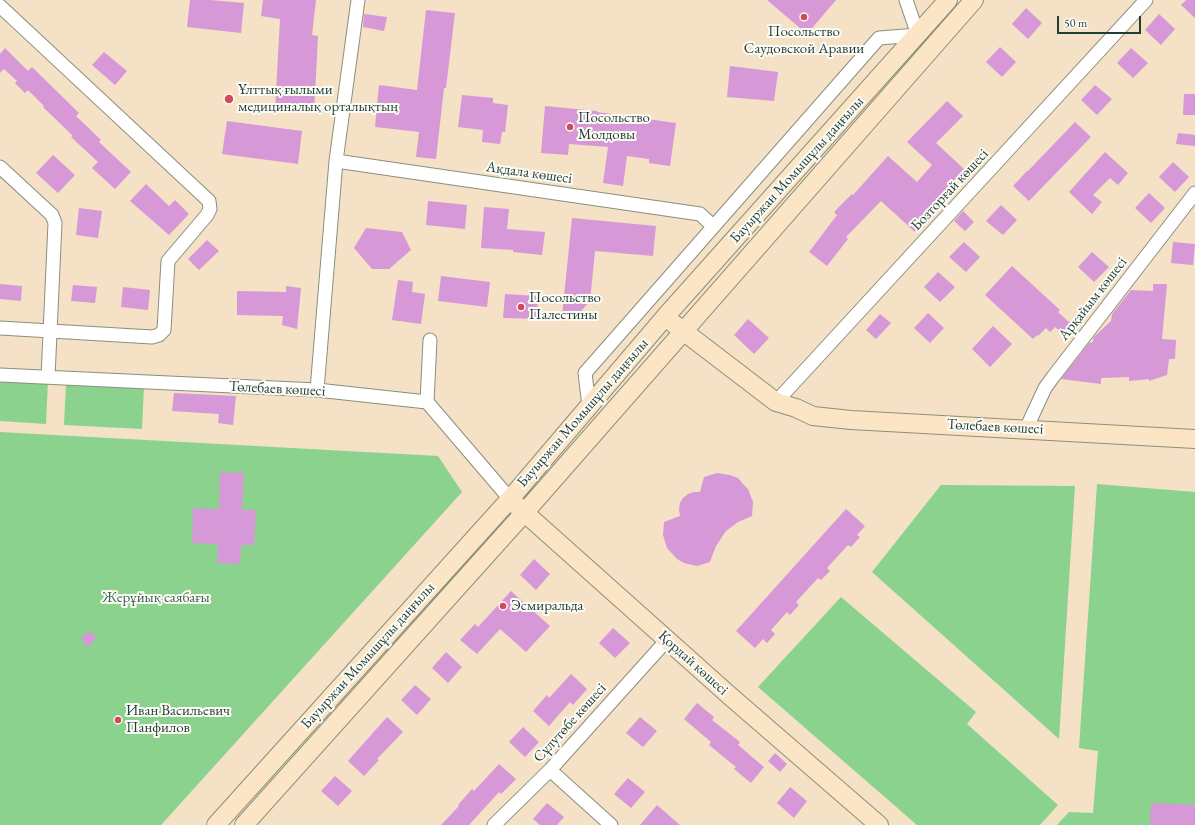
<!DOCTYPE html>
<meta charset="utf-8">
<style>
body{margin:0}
#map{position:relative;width:1195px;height:825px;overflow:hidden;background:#f4e1c6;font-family:"EB Garamond",serif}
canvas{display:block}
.scale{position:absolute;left:1057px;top:16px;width:84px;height:18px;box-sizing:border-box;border:2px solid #1f3d34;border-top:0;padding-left:5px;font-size:12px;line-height:14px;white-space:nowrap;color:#1f3d34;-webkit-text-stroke:3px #fdfcf7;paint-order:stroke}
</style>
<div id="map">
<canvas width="1195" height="825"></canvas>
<div class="scale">50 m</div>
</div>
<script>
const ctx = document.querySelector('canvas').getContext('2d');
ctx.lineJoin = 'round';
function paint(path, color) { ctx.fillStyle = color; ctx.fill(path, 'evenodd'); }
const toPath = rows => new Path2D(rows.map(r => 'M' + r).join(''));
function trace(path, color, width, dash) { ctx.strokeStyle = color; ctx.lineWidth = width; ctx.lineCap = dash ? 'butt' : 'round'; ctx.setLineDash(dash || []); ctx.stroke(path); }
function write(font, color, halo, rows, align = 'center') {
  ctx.font = font + ' "EB Garamond",serif'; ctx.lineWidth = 4; ctx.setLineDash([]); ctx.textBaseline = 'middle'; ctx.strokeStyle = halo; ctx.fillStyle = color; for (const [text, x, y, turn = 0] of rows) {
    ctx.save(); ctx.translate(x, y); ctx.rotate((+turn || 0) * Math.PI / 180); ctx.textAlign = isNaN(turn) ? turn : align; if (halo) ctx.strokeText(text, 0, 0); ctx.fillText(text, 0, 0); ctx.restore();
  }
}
paint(toPath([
 [0,379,48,381,46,424,0,421],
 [66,383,144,386,142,429,64,425],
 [0,432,438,456,462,492,161,825,0,825],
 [1097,484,1195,492,1195,825,1057,825,1069,812,1093,813,1098,751,1079,748],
 [941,485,1075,486,1059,739,872,572],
 [841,597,976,712,967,724,1058,805,1040,825,917,825,758,687]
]), '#8ad28e');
paint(toPath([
 [190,0,210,0,244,3,241,33,187,27],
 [263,0,316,0,312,35,318,36,314,113,275,111,280,19,261,16],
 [767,0,836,0,807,34],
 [1186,0,1195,0,1195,18,1181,5],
 [1026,8,1042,23,1028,39,1012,24],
 [426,10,455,13,446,88,444,88,436,159,416,157,419,132,375,127,379,85,417,90],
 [364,14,387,17,384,31,363,27],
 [1159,14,1175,29,1161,45,1145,30],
 [1000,47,1016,62,1002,77,986,62],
 [5,48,28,71,32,67,79,113,76,116,101,140,99,142,131,172,115,189,92,168,98,162,71,137,73,136,43,107,44,106,28,90,25,93,15,83,17,81,4,69,0,73,0,54],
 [1131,48,1148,63,1133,78,1117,63],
 [104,52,127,71,115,85,92,65],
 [730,66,778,72,774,101,727,97],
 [1095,85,1112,99,1097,115,1081,100],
 [1184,94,1195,94,1195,115,1183,115],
 [462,95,493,98,493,103,508,105,505,132,502,132,500,144,482,142,483,130,458,127],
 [947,101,963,116,936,143,964,169,938,199,942,202,915,232,881,201,846,237,848,239,827,266,809,252,837,215,834,212,852,194,853,195,888,156,917,182,932,165,907,142],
 [545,106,597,111,597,112,676,123,670,166,649,163,649,159,627,156,623,186,603,183,608,147,569,144,568,155,541,153],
 [227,121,302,131,298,164,222,154],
 [1075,122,1091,137,1029,201,1013,186,1027,171,1028,171],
 [1178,133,1195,135,1195,146,1176,144],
 [1105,152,1128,173,1118,185,1110,178,1093,195,1102,202,1092,214,1069,192],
 [53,155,75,175,58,193,36,173],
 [1173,162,1189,177,1175,192,1159,177],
 [146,184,169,206,175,200,189,214,169,235,130,201],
 [1149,193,1165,208,1151,223,1135,208],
 [428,201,467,205,465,229,426,225],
 [1001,205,1017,220,1003,235,986,221],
 [484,207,509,209,507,229,545,232,542,255,513,252,513,250,481,248],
 [79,208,102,211,98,238,76,235],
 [963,211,974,222,965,231,954,221],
 [572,218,656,226,653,256,595,251,590,301,576,317,562,316],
 [366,228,402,232,411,250,389,269,372,269,354,248],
 [207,240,219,251,199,270,188,259],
 [964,242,980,257,966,272,949,257],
 [1173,242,1195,244,1193,265,1171,263],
 [1092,252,1109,267,1094,282,1078,267],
 [1012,266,1060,310,1058,312,1071,324,1062,333,1055,327,1050,332,1046,328,1038,336,1037,335,1033,339,985,295],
 [938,272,955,287,940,302,924,287],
 [441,276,490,282,487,307,438,301],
 [398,280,413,282,412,292,425,294,421,324,392,320],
 [0,284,22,286,21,301,0,299],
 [1153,284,1167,284,1162,339,1176,340,1175,359,1169,359,1167,375,1149,381,1149,379,1129,381,1129,377,1101,378,1101,384,1061,379,1089,343,1093,342,1093,338,1097,334,1111,321,1112,314,1131,290,1153,291],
 [73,285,97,287,95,303,71,301],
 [286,286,301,288,297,329,282,325,283,316,237,315,237,291,286,292],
 [123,287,150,290,148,310,121,307],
 [505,294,538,296,537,319,503,318],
 [928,313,944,328,930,343,914,328],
 [880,314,891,323,876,339,866,330],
 [748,319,769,338,754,354,734,335],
 [993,326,1012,344,990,367,972,349],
 [174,393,236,396,233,425,218,423,219,414,172,411],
 [220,472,244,473,242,510,256,510,254,545,241,545,240,564,217,563,218,544,192,543,193,508,219,509],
 [717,473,730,475,738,478,743,484,748,489,753,502,752,516,738,522,726,531,716,546,710,562,697,566,684,563,677,559,667,548,663,535,664,522,680,516,679,510,680,503,683,498,688,494,694,492,700,492,704,477],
 [846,509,865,526,857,535,860,537,851,547,848,545,827,568,830,571,821,580,818,578,796,602,799,605,790,615,787,612,771,630,775,634,767,643,763,639,755,648,736,631],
 [534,559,550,574,536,590,520,575],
 [511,591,550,626,526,652,500,629,477,654,460,640,475,624,478,627],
 [613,628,630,643,615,658,599,643],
 [91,631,96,639,87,647,81,637],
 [446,652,462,667,448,683,432,668],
 [571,674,587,689,573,705,570,702,549,726,533,711,547,695,549,698],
 [415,685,431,699,417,715,401,700],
 [697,703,714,717,712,720,740,742,738,745,764,767,751,783,734,769,736,767,709,745,711,742,684,719],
 [387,717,403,732,377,759,379,760,364,776,348,761],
 [640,717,657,731,643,747,626,733],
 [523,727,539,742,525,757,509,742],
 [775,753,787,764,780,772,768,761],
 [499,764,516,779,501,794,499,792,469,825,441,825,459,806,458,805,472,789,474,791],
 [335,776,352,791,338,806,321,791],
 [628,778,645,792,631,808,614,794],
 [790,787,807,801,794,818,777,803],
 [547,803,564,817,557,825,540,825,533,819],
 [1151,803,1195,805,1195,825,1150,825],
 [657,805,680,825,640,825]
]), '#d698d6');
const street = toPath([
 [0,6,209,201,210,209,207,215,168,261,164,330,159,335,152,337,0,328],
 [336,161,700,214,713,226],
 [0,167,52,215,55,223,48,377],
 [0,375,317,390,427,402,510,499],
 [317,390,336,161,358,0],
 [427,402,430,340],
 [776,402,1146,0],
 [589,406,585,373,879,38,918,35,906,0],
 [1026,429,1045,388,1053,377,1195,193],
 [550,770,611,825],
 [494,825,550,770,667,640]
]);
const secondary = toPath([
 [674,324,776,402,796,408,813,416,851,420,1195,439],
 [516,505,730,696,879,825],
 [216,825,510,499,665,317,948,0],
 [244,825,525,512,974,0]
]);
trace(street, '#8a8f7d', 15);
trace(secondary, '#8a8f7d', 20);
trace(street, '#fff', 13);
trace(secondary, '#fce5c4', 18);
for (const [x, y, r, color] of [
 [804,17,4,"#d1495b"],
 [229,99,5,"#d1495b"],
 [570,127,4,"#d1495b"],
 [521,307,4,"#d1495b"],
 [503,606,4,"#d1495b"],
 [118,720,4,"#d1495b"]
]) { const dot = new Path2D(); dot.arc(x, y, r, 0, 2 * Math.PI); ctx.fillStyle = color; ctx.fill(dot); trace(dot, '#fdfcf7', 1.5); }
write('15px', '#1f3d34', '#fdfcf7', [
 ["Посольство",804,32,"center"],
 ["Саудовской Аравии",804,49,"center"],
 ["Ұлттық ғылыми",238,90],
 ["медициналық орталықтың",238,107],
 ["Посольство",578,118],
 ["Молдовы",578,135],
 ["Посольство",529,298],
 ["Палестины",529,315],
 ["Эсмиральда",511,606],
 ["Иван Васильевич",126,711],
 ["Панфилов",126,728]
], 'left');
write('15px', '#1f3d34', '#fdfcf7', [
 ["Бауыржан Момышұлы даңғылы",797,170,-48],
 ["Ақдала көшесі",529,173,8],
 ["Бозторғай көшесі",950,190,-47],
 ["Арқайым көшесі",1093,299,-52],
 ["Төлебаев көшесі",277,389,3],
 ["Бауыржан Момышұлы даңғылы",583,413,-49],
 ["Төлебаев көшесі",995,427,3],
 ["Бауыржан Момышұлы даңғылы",368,656,-48],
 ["Қордай көшесі",693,663,42],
 ["Сұлутөбе көшесі",570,723,-48]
]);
write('15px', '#3a624a', '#fdfcf7', [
 ["Жерұйық саябағы",156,598]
]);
</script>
